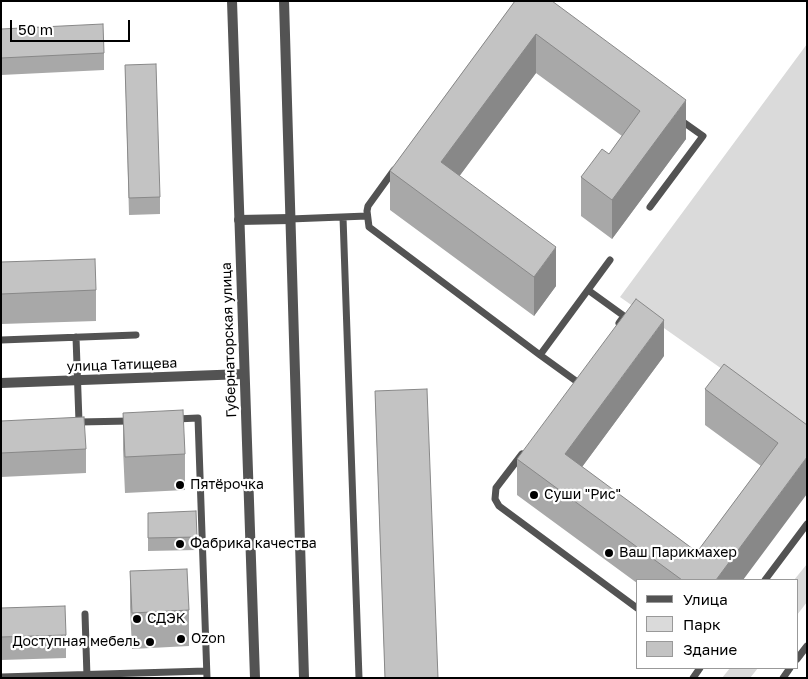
<!DOCTYPE html>
<meta charset="utf-8">
<style>
body{margin:0}
#map{position:relative;width:808px;height:679px;overflow:hidden;background:#fff;font-family:"Golos Text",sans-serif}
canvas{display:block}
.frame{position:absolute;inset:0;border:2px solid #000;pointer-events:none}
.legend{position:absolute;left:636px;top:579px;width:162px;height:90px;box-sizing:border-box;background:#fff;border:1px solid #999;margin:0;padding:6px 9px;list-style:none;font-size:15px;color:#000}
.legend li{display:flex;align-items:center;gap:10px;height:25px}
.legend b{width:25px;border:1px solid #999}
.scale{position:absolute;left:10px;top:20px;width:120px;height:22px;box-sizing:border-box;border:2px solid #000;border-top:0;padding-left:6px;font-size:15px;line-height:18px;white-space:nowrap;color:#000;-webkit-text-stroke:4px #fff;paint-order:stroke}
</style>
<div id="map">
<canvas width="808" height="679"></canvas>
<div class="frame"></div>
<ul class="legend">
<li><b style="height:6px;background:#535353"></b>Улица</li>
<li><b style="height:14px;background:#dadada"></b>Парк</li>
<li><b style="height:14px;background:#c3c3c3"></b>Здание</li>
</ul>
<div class="scale">50 m</div>
</div>
<script>
const ctx = document.querySelector('canvas').getContext('2d');
ctx.lineJoin = 'round';
function paint(path, color) { ctx.fillStyle = color; ctx.fill(path, 'evenodd'); }
const toPath = rows => new Path2D(rows.map(r => 'M' + r).join(''));
function trace(path, color, width, dash) { ctx.strokeStyle = color; ctx.lineWidth = width; ctx.lineCap = dash ? 'butt' : 'round'; ctx.setLineDash(dash || []); ctx.stroke(path); }
function write(font, color, halo, rows, align = 'center') {
  ctx.font = font + ' "Golos Text",sans-serif'; ctx.lineWidth = 4.5; ctx.setLineDash([]); ctx.textBaseline = 'middle'; ctx.strokeStyle = halo; ctx.fillStyle = color; for (const [text, x, y, turn = 0] of rows) {
    ctx.save(); ctx.translate(x, y); ctx.rotate((+turn || 0) * Math.PI / 180); ctx.textAlign = isNaN(turn) ? turn : align; if (halo) ctx.strokeText(text, 0, 0); ctx.fillText(text, 0, 0); ctx.restore();
  }
}
paint(toPath([
 [807,44,807,429,620,297],
 [807,564,807,602,797,615,797,580,794,580],
 [730,668,758,668,750,678,722,678]
]), '#dadada');
trace(toPath([
 [394,170,368,206,367,211,369,227,540,355,610,260],
 [650,207,703,136,679,119],
 [343,217,359,678],
 [290,219,367,216],
 [588,290,624,316,619,323],
 [76,337,79,422,130,421],
 [1,340,136,335],
 [540,355,576,381],
 [176,419,198,418,207,678],
 [522,454,496,488,495,499,499,506,637,608],
 [765,580,807,524],
 [85,614,87,677],
 [797,659,807,646],
 [1,677,206,671],
 [693,678,700,668],
 [783,678,790,668]
]), '#535353', 7);
trace(toPath([
 [239,220,290,219],
 [1,383,244,374]
]), '#535353', 10);
trace(toPath([
 [232,1,255,678],
 [284,1,304,678]
]), '#535353', 10);
paint(toPath([
 [515,1,686,139,612,239,581,216,581,177,609,154,622,136,536,73,459,176,556,286,534,316,390,210,390,171],
 [1,29,104,53,104,70,1,75],
 [125,65,160,197,160,214,129,215],
 [1,262,96,290,96,321,1,324],
 [664,356,582,467,697,552,761,466,705,425,705,389,807,425,743,580,637,580,637,583,517,495,517,459],
 [375,391,438,678,385,678],
 [123,413,185,454,185,490,125,493,123,449],
 [1,421,86,449,86,473,1,477],
 [148,513,197,537,197,550,148,551],
 [130,571,189,610,189,646,132,649,130,607],
 [1,608,66,635,66,658,1,660]
]), '#a8a8a8');
paint(toPath([
 [536,34,536,73,441,201,441,162],
 [686,100,686,139,612,239,612,200],
 [556,247,556,286,534,316,534,277],
 [664,320,664,356,565,490,565,454],
 [807,457,807,494,743,580,716,580]
]), '#888');
const building = toPath([
 [515,1,552,1,686,100,612,200,581,177,602,149,609,154,640,111,536,34,441,162,556,247,534,277,390,171,515,1],
 [103,24,104,53,1,58,1,29,103,24],
 [156,64,160,197,129,198,125,65,156,64],
 [95,259,96,290,1,294,1,262,95,259],
 [636,299,664,320,565,454,642,511,697,552,778,443,705,389,724,364,807,425,807,457,716,580,682,580,517,459,636,299],
 [427,389,438,678,385,678,375,391,427,389],
 [183,410,185,454,125,457,123,413,183,410],
 [84,417,86,449,1,453,1,421,84,417],
 [196,511,197,537,148,538,148,513,196,511],
 [187,569,189,610,132,613,130,571,187,569],
 [65,606,66,635,1,637,1,608,65,606]
]);
paint(building, '#c3c3c3');
trace(building, '#888', 1);
for (const [x, y, r, color] of [
 [180,485,5,"#000"],
 [534,495,5,"#000"],
 [180,544,5,"#000"],
 [609,553,5,"#000"],
 [137,619,5,"#000"],
 [181,639,5,"#000"],
 [150,642,5,"#000"]
]) { const dot = new Path2D(); dot.arc(x, y, r, 0, 2 * Math.PI); ctx.fillStyle = color; ctx.fill(dot); trace(dot, '#fff', 2); }
write('14px', '#000', '#fff', [
 ["Губернаторская улица",229,340,-92],
 ["улица Татищева",122,365,-2]
]);
write('14px', '#000', '#fff', [
 ["Пятёрочка",190,485],
 ["Суши \"Рис\"",544,495],
 ["Фабрика качества",190,544],
 ["Ваш Парикмахер",619,553],
 ["СДЭК",147,619],
 ["Ozon",191,639],
 ["Доступная мебель",140,642,"right"]
], 'left');
</script>
